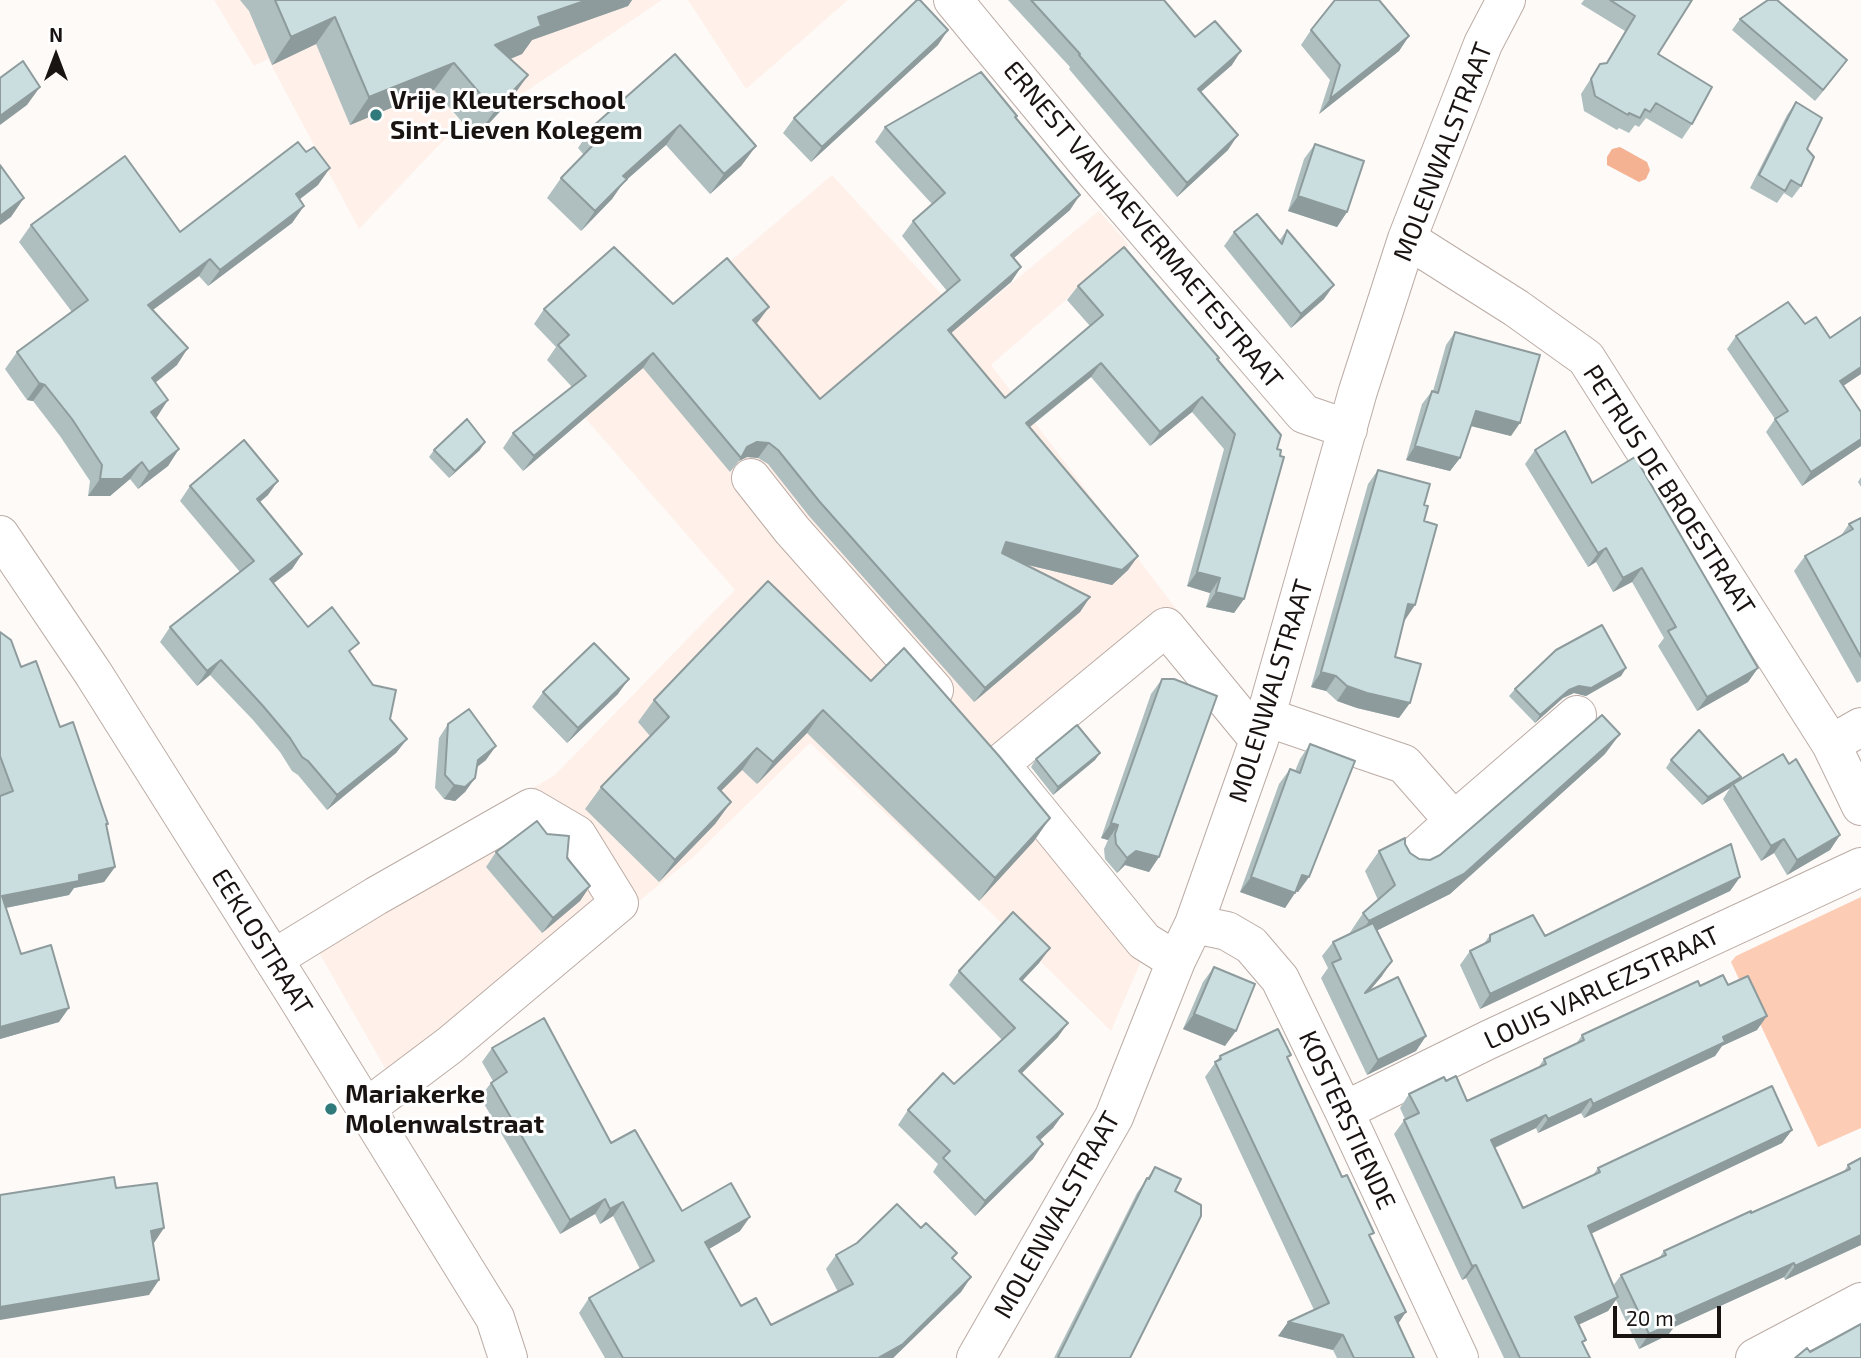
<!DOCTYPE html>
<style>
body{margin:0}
#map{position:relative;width:1861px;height:1358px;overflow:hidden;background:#fdfaf8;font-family:"Exo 2",sans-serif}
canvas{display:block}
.north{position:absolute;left:21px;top:21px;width:70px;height:70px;-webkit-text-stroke:5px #fff;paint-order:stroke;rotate:0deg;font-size:19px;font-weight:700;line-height:28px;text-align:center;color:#191311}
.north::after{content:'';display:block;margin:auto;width:24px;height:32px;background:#191311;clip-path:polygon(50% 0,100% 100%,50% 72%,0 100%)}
.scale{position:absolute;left:1613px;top:1306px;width:108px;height:32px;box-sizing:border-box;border:4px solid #191311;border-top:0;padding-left:9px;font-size:21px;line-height:24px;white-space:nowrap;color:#191311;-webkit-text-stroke:5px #fff;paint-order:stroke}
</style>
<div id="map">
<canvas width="1861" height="1358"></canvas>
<div class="north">N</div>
<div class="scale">20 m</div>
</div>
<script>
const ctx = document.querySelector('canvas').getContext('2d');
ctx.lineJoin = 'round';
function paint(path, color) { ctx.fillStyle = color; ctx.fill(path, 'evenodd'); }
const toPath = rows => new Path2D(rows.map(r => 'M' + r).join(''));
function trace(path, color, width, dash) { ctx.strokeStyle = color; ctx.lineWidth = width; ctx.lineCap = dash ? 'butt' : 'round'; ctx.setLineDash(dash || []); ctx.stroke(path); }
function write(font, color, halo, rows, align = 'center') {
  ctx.font = font + ' "Exo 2",sans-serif'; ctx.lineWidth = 6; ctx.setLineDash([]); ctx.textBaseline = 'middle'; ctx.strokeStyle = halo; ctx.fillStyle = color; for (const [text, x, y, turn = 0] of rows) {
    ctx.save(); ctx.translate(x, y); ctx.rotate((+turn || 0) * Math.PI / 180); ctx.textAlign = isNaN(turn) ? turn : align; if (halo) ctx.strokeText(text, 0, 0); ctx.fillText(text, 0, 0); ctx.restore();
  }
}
paint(toPath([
 [214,0,662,0,510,102,492,80,449,109,461,122,359,229,268,59,254,66],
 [688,0,848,0,746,89],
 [832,175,966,321,1099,211,1129,245,991,365,1237,689,1167,640,1012,772,1157,924,1111,1031,982,904,810,743,692,858,401,1096,302,923,555,775,735,590,566,396,627,349]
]), '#fff0e9');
paint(toPath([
 [1861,897,1861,1128,1818,1147,1731,962,1736,956]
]), '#fcccb4');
paint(toPath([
 [1620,147,1647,162,1650,170,1646,179,1639,182,1607,165,1607,157,1612,149]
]), '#f4b292');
const minor = toPath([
 [953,0,1090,166,1304,414,1348,429],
 [1407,239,1516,308,1586,358,1831,744,1861,806],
 [751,478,792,530,934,690],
 [0,535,93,673,294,992,495,1318,508,1358],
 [1266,717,1404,764,1454,821,1577,715],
 [1831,744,1861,727],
 [1412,859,1454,821],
 [1194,924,1227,931,1251,945,1280,979,1344,1111,1459,1358],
 [273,959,376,896,531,808,577,835,619,903,450,1045,365,1109],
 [1176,961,1144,941,1000,764,1166,627,1259,740],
 [1344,1111,1488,1040,1861,867],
 [976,1358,1114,1117,1176,961,1194,924,1259,740,1358,391,1407,239,1483,44,1506,0],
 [1755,1358,1861,1302]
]);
trace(minor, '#bcaca5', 40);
trace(minor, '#fff', 38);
paint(toPath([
 [240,0,632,0,628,6,532,40,522,54,510,59,528,75,509,102,477,136,463,123,434,90,350,125,316,44,272,65,249,11],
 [1008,0,1164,0,1195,37,1232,65,1201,92,1228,150,1177,197,1069,69,1070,67],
 [1584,0,1692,0,1658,54,1692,124,1682,139,1646,118,1639,127,1635,125,1629,133,1619,128,1617,130,1584,111,1581,94,1600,64,1606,63,1625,31,1581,4],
 [1740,19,1847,60,1815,101,1732,30],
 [1311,30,1409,36,1399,51,1319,114,1330,80,1301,45],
 [938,45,811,162,783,133,794,118],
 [675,54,756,146,741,166,710,194,666,145,623,183,612,199,581,231,547,198,561,178,584,155,578,148,592,127],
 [1796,102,1807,149,1801,186,1792,198,1784,193,1777,203,1750,188,1787,115],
 [1015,118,1070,210,1014,258,1021,267,1011,282,950,334,1005,398,1090,326,1067,300,1078,286,1218,359,1277,449,1244,599,1234,613,1206,607,1210,593,1187,586,1224,449,1192,412,1150,446,1091,377,1030,427,1138,556,1128,570,1112,585,1023,564,1090,597,1080,612,974,702,809,516,768,464,758,458,747,457,739,461,730,472,643,368,523,471,503,448,513,433,572,387,547,360,556,347,534,324,544,309,673,304,769,307,756,324,820,399,947,291,902,236,913,221,932,204,875,142,885,127],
 [1315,144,1347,212,1337,227,1288,211,1304,159],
 [318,185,299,200,304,206,292,223,208,286,199,276,153,310,177,365,155,383,157,417,155,418,179,449,168,466,138,489,130,479,110,496,88,496,90,481,60,436,33,401,27,400,5,369,17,352,72,312,19,242,31,225,180,232],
 [1287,230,1324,299,1291,328,1224,246,1234,232,1279,241],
 [1861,317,1861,374,1843,386,1861,412,1861,446,1802,486,1766,432,1775,419,1727,349,1736,336,1805,324,1830,338],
 [1455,332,1511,436,1471,426,1460,458,1450,471,1406,460,1422,404,1432,391,1433,391,1446,345],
 [434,450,480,450,449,478,429,457],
 [1535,450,1592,483,1758,668,1748,682,1697,711,1658,646,1664,638,1632,582,1613,592,1596,562,1588,567,1525,464],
 [1378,470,1424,505,1415,605,1404,620,1395,657,1399,718,1357,708,1337,701,1326,691,1311,687,1368,484],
 [1861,477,1861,487,1858,482],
 [190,486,268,495,260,502,302,554,292,569,273,583,308,627,351,654,390,719,407,739,396,753,327,810,298,775,292,771,280,752,253,720,210,675,197,686,160,642,170,627,240,572,180,501],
 [1861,518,1861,681,1857,683,1794,571,1805,556,1840,537,1849,524],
 [0,632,21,667,60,727,106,827,115,867,104,882,74,888,69,895,6,908,21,954,59,1022,0,1039],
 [1626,668,1621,676,1586,696,1574,693,1563,698,1535,723,1509,696,1515,689],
 [1162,679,1159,857,1149,872,1125,865,1117,873,1105,859,1104,849,1108,840,1101,838,1151,694],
 [871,681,1050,818,1034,841,979,901,807,733,757,784,742,770,721,791,731,802,715,824,659,882,585,809,601,787,650,736,638,722,654,700],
 [543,692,618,694,567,743,532,707],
 [448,724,486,760,477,767,475,778,465,792,455,801,444,799,435,788,439,738],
 [1310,744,1309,877,1298,892,1296,891,1285,908,1240,892,1279,784,1290,769,1295,771,1300,759],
 [1100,753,1095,760,1053,795,1031,767,1036,759],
 [1605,754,1450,894,1376,931,1382,976,1369,991,1426,1036,1416,1051,1367,1075,1321,978,1328,968,1322,956,1333,942,1349,934,1363,913,1378,900,1365,871,1379,851,1405,844,1410,853,1419,859,1430,860,1440,855],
 [1671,760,1739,781,1789,764,1840,835,1830,850,1787,875,1774,853,1761,861,1723,799,1730,788,1702,805,1666,768],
 [496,852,567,858,590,886,580,901,542,933,486,867],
 [1740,877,1730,891,1480,1009,1460,965,1470,951,1483,945,1490,935,1545,936],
 [1050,948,1039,963,1022,981,1058,1037,1021,1074,1063,1114,1053,1128,1040,1140,1033,1159,975,1216,933,1172,938,1164,898,1125,908,1110,954,1084,1002,1040,949,985,959,971],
 [1214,967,1225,1046,1183,1029,1203,982],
 [1728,985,1757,1030,1722,1046,1715,1056,1584,1118,1581,1113,1538,1133,1536,1128,1495,1148,1523,1208,1593,1175,1598,1168,1792,1130,1782,1143,1591,1233,1613,1286,1621,1275,1659,1258,1664,1251,1843,1173,1848,1165,1861,1158,1861,1245,1785,1280,1784,1277,1674,1327,1668,1335,1639,1349,1616,1300,1608,1311,1578,1325,1583,1344,1590,1358,1504,1358,1466,1278,1462,1280,1394,1134,1405,1119,1400,1108,1409,1094,1446,1081,1467,1101,1538,1068,1544,1059,1576,1044,1582,1035,1700,986],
 [492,1048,611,1143,682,1211,740,1231,709,1249,741,1306,771,1325,838,1292,826,1269,836,1255,953,1259,971,1277,961,1292,893,1358,605,1358,579,1313,589,1298,640,1269,613,1216,600,1224,595,1214,560,1234,480,1097,491,1083,493,1081,482,1062],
 [1220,1056,1288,1060,1370,1238,1398,1323,1414,1358,1337,1358,1333,1350,1278,1336,1314,1310,1205,1077],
 [1155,1167,1175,1191,1130,1358,1054,1358,1137,1193]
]), '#afbfc0');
paint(toPath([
 [587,0,632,0,628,6,532,40,522,54,476,73,495,45,538,17],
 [335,17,316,44,272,65,291,37],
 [948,30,938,45,811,162,822,147],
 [1409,36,1399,51,1319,114,1330,99],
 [1241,51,1232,65,1188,103,1198,89],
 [1847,60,1839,71,1815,101,1823,90],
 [454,63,434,90,350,125,369,97],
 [528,75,509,102,477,136,496,109],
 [40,87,27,105,0,125,0,116],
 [680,125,666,145,623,183,612,199,581,231,595,211,623,176],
 [1238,135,1228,150,1177,197,1187,183],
 [756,146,741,166,710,194,724,174],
 [330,168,318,185,284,211,296,194],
 [1080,195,1070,210,1001,269,1011,255],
 [1298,196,1347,212,1337,227,1288,211],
 [24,198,11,217,0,225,0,216],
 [304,206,292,223,208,286,220,270],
 [210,259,199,276,136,322,148,305],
 [1021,267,1011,282,937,345,948,330],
 [1334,285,1324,299,1291,328,1301,314],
 [769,307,758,322,743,335,753,320],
 [188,348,177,365,140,395,152,378],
 [653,353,643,368,523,471,534,456],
 [1101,363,1091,377,1016,438,1026,423],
 [1861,367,1861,374,1831,394,1840,381],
 [39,383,45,385,33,401,27,400],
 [1202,397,1192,412,1150,446,1160,432],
 [168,400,157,417,139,429,151,412],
 [1476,411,1520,423,1511,436,1467,425],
 [1861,439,1861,446,1802,486,1811,472],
 [485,442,480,450,449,478,455,471],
 [757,442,769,443,758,458,747,457,739,461,747,447],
 [1415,446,1460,458,1450,471,1406,460],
 [179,449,168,466,138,489,149,472],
 [142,462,130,479,110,496,88,496,100,479],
 [278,481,268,495,247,513,257,499],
 [1006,542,1138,556,1128,570,1112,585,995,557],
 [1606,548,1596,562,1588,567,1598,553],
 [302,554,292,569,260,594,270,579],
 [1642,568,1632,582,1613,592,1623,578],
 [1197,572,1220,578,1210,593,1187,586],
 [1216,592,1244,599,1234,613,1206,607],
 [1090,597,1080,612,974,702,985,688],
 [1408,604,1415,605,1405,620,1398,618],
 [221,660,210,675,197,686,207,671],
 [1626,668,1621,676,1586,696,1574,693,1563,698,1535,723,1540,715,1569,690],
 [1758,668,1748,682,1697,711,1707,697],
 [1321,672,1336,676,1326,691,1311,687],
 [629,679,618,694,567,743,578,728],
 [1347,686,1410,703,1399,718,1357,708,1337,701],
 [823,710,807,733,757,784,773,762],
 [1620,734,1605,754,1450,894,1354,942,1369,921],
 [407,739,396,753,327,810,337,795],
 [496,746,486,760,468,774,478,760],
 [757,748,742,770,702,810,718,788],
 [1100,753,1095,760,1053,795,1058,787],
 [1741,777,1736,785,1733,784,1730,788,1702,805,1708,797],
 [475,778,465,792,455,801,444,799,454,785],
 [731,802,715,824,659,882,675,860],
 [1050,818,1034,841,979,901,995,878],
 [1111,823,1118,825,1108,840,1101,838],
 [1840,835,1830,850,1787,875,1797,860],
 [1784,839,1774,853,1761,861,1771,846],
 [1136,851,1159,857,1149,872,1125,865,1117,873,1127,858],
 [115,867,104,882,74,888,69,895,0,909,2,896,79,875],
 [1302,875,1309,877,1298,892,1292,890],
 [1251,877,1295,893,1285,908,1240,892],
 [1740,877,1730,891,1480,1009,1490,994],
 [590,886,580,901,542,933,553,918],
 [1050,948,1039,963,1010,994,1020,979],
 [1392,961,1382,976,1355,1008,1365,993],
 [69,1008,59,1022,0,1039,0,1027],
 [1194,1014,1236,1031,1225,1046,1183,1029],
 [1767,1016,1757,1030,1722,1046,1715,1056,1584,1118,1593,1104,1723,1037],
 [1068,1023,1058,1037,1009,1086,1019,1071],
 [1426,1036,1416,1051,1367,1075,1378,1060],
 [1591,1099,1581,1113,1538,1133,1548,1119],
 [1063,1114,1053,1128,1027,1152,1037,1137],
 [1546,1115,1536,1128,1481,1154,1491,1140],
 [1792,1130,1782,1143,1578,1240,1588,1226],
 [1043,1144,1033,1159,975,1216,985,1201],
 [605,1199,595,1214,560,1234,570,1220],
 [623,1202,613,1216,600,1224,610,1209],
 [750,1217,740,1231,695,1257,705,1242],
 [164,1228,154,1243,141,1246,151,1231],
 [1861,1235,1861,1245,1785,1280,1795,1266],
 [1794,1263,1784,1277,1674,1327,1668,1335,1639,1349,1649,1334,1675,1316],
 [1476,1265,1466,1278,1462,1280,1472,1266],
 [971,1277,961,1292,893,1358,878,1358],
 [159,1280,149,1295,0,1320,0,1307],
 [1618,1297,1608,1311,1565,1331,1575,1317],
 [1406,1312,1396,1327,1395,1317],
 [1288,1322,1343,1335,1333,1350,1278,1336]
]), '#8e9b9c');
const building = toPath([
 [275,0,587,0,538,17,541,26,495,45,528,75,496,109,482,96,454,63,369,97,335,17,291,37,275,0],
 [917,0,920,0,948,30,822,147,794,118,917,0],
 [1031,0,1164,0,1195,37,1215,21,1241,51,1198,89,1238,135,1187,183,1079,55,1080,54,1031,0],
 [1335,0,1379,0,1409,36,1330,99,1340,65,1311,30,1335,0],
 [1610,0,1692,0,1658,54,1712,87,1692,124,1656,103,1650,112,1645,109,1640,118,1629,113,1628,115,1595,96,1591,79,1600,64,1607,63,1635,16,1610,0],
 [1768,0,1777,0,1847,60,1823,90,1740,19,1768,0],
 [675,54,756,146,724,174,680,125,623,176,627,179,595,211,561,178,601,137,592,127,675,54],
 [23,61,40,87,0,116,0,78,23,61],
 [981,72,1017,116,1015,117,1080,195,1011,255,1021,267,948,330,1005,398,1103,315,1078,286,1124,247,1219,358,1217,359,1281,435,1277,449,1281,450,1280,456,1284,457,1244,599,1216,592,1220,578,1197,572,1235,434,1202,397,1160,432,1101,363,1026,423,1138,556,1122,570,1006,542,1002,553,1090,597,985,688,819,501,778,450,769,443,757,442,747,447,741,458,653,353,534,456,513,433,586,376,558,345,569,335,544,309,614,247,673,304,727,258,769,307,753,320,820,399,960,280,913,221,945,193,885,127,981,72],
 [1796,102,1822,118,1807,149,1814,157,1801,186,1791,180,1785,191,1759,175,1796,102],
 [298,142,306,152,314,147,330,168,296,194,304,206,220,270,210,259,148,305,188,348,152,378,168,400,151,412,179,449,149,472,142,462,122,479,100,479,102,465,72,419,45,385,39,383,17,352,88,300,31,225,125,156,180,232,298,142],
 [1315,144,1364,161,1347,212,1298,196,1315,144],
 [0,165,24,198,0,216,0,165],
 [1257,214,1282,244,1287,230,1334,285,1301,314,1234,232,1257,214],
 [1788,302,1805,324,1816,317,1830,338,1861,317,1861,367,1840,381,1861,412,1861,439,1811,472,1775,419,1788,411,1736,336,1788,302],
 [1455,332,1540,355,1520,423,1476,411,1460,458,1415,446,1432,391,1438,393,1455,332],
 [467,419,485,442,455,471,434,450,467,419],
 [1565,431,1592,483,1635,457,1758,668,1707,697,1668,631,1676,627,1642,568,1623,578,1606,548,1598,553,1535,450,1565,431],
 [244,440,278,481,257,499,302,554,270,579,308,627,332,607,359,643,349,651,373,685,396,690,390,719,407,739,337,795,308,761,302,757,290,738,263,706,221,660,207,671,170,627,254,561,190,486,244,440],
 [1378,470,1430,484,1424,505,1428,506,1424,521,1437,525,1415,605,1408,604,1395,657,1421,664,1410,703,1367,693,1347,686,1336,676,1321,672,1378,470],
 [1861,518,1861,657,1805,556,1853,529,1849,524,1861,518],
 [768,581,871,681,904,648,999,756,1050,818,995,878,823,710,773,762,757,748,718,788,731,802,675,860,601,787,669,717,654,700,768,581],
 [1602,625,1626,668,1591,688,1579,686,1569,690,1540,715,1515,689,1556,650,1602,625],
 [0,632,11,640,21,667,36,661,60,727,73,722,108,824,106,824,115,867,79,875,79,881,2,896,21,954,51,945,69,1008,0,1027,0,796,13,791,0,756,0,632],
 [594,643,629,679,578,728,543,692,594,643],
 [1162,679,1174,679,1217,696,1159,857,1136,851,1127,858,1116,844,1115,834,1118,825,1111,823,1162,679],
 [469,709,496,746,478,760,475,778,465,787,454,785,445,775,448,724,469,709],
 [1602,715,1620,734,1464,874,1369,921,1363,913,1395,885,1379,851,1405,838,1405,844,1410,853,1419,859,1430,860,1440,855,1602,715],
 [1077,725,1100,753,1058,787,1036,759,1077,725],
 [1699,730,1741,777,1708,797,1671,760,1699,730],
 [1310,744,1355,761,1309,877,1302,875,1295,893,1251,877,1290,769,1300,773,1310,744],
 [1783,754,1789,764,1796,759,1840,835,1797,860,1784,839,1771,846,1733,784,1783,754],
 [537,821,547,834,569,836,567,858,590,886,553,918,496,852,537,821],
 [1731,844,1740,877,1490,994,1470,951,1490,941,1490,935,1533,915,1545,936,1731,844],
 [1013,912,1050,948,1020,979,1068,1023,1019,1071,1063,1114,1037,1137,1043,1144,985,1201,943,1158,950,1151,908,1110,943,1073,954,1084,1015,1028,959,971,1013,912],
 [1373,923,1392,961,1365,993,1398,977,1426,1036,1378,1060,1332,963,1341,959,1333,942,1373,923],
 [1214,967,1255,984,1236,1031,1194,1014,1214,967],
 [1723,975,1728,985,1748,976,1767,1016,1723,1037,1725,1042,1593,1104,1591,1099,1548,1119,1546,1115,1491,1140,1523,1208,1600,1172,1598,1168,1772,1086,1792,1130,1588,1226,1618,1297,1575,1317,1586,1340,1582,1342,1590,1358,1520,1358,1476,1265,1472,1266,1404,1120,1419,1113,1409,1094,1444,1077,1446,1081,1456,1076,1467,1101,1546,1064,1544,1059,1584,1040,1582,1035,1698,981,1700,986,1723,975],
 [544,1018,611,1143,635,1130,682,1211,731,1183,750,1217,705,1242,741,1306,756,1298,771,1325,853,1284,836,1255,857,1243,897,1204,921,1228,926,1223,957,1253,952,1258,971,1277,903,1344,878,1358,623,1358,589,1298,654,1261,623,1202,610,1209,605,1199,570,1220,491,1083,507,1072,492,1048,544,1018],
 [1278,1029,1291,1055,1287,1057,1342,1177,1347,1175,1374,1233,1369,1235,1406,1312,1395,1317,1414,1358,1354,1358,1343,1335,1288,1322,1329,1303,1215,1062,1221,1059,1220,1056,1278,1029],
 [1861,1158,1861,1235,1795,1266,1794,1263,1675,1316,1678,1321,1649,1334,1621,1275,1666,1255,1664,1251,1751,1211,1751,1213,1850,1169,1848,1165,1861,1158],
 [1155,1167,1181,1179,1175,1191,1201,1205,1201,1216,1130,1358,1060,1358,1058,1357,1147,1178,1149,1179,1155,1167],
 [114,1177,116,1188,157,1183,164,1228,151,1231,159,1280,0,1307,0,1195,114,1177],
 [1861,1324,1861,1358,1795,1358,1807,1348,1810,1352,1861,1324]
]);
paint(building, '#cbdedf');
trace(building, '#8e9b9c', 2);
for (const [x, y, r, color] of [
 [376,115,7,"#317a7c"],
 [331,1109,7,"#317a7c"]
]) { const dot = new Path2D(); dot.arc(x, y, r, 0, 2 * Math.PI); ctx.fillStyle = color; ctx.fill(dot); trace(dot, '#fff', 2.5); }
write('bold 26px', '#191311', '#fff', [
 ["Vrije Kleuterschool",390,100],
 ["Sint-Lieven Kolegem",390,130],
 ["Mariakerke",345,1094],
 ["Molenwalstraat",345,1124]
], 'left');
write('26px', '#191311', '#fff', [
 ["MOLENWALSTRAAT",1443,152,-69],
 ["ERNEST VANHAEVERMAETESTRAAT",1143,225,50],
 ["PETRUS DE BROESTRAAT",1669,490,57],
 ["MOLENWALSTRAAT",1271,691,-73],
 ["EEKLOSTRAAT",262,942,58],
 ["LOUIS VARLEZSTRAAT",1602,988,-25],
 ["KOSTERSTIENDE",1347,1120,65],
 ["MOLENWALSTRAAT",1057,1215,-61]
]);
</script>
